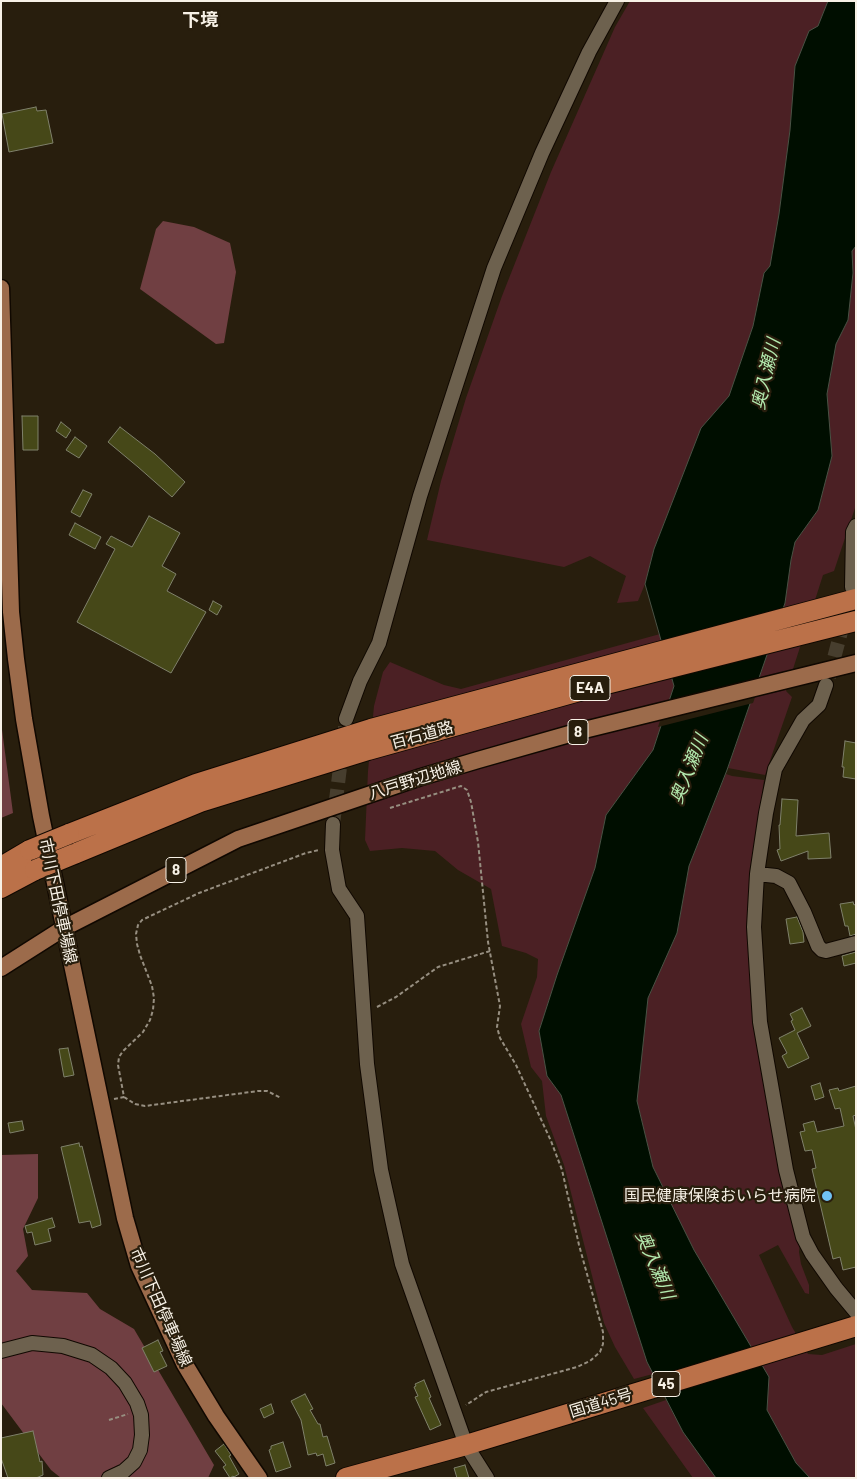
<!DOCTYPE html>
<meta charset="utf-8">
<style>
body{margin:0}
#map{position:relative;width:857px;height:1479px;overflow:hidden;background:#281e0d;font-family:Barlow,sans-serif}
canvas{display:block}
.frame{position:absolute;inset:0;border:2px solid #f7f1e6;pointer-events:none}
</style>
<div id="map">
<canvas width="857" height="1479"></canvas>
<div class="frame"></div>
</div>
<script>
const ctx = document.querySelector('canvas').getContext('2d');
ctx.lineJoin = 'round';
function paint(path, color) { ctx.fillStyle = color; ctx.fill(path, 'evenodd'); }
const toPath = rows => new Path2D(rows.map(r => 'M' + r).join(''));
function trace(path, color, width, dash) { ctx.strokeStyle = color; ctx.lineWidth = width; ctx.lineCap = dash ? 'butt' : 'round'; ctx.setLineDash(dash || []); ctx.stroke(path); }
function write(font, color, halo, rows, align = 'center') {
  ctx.font = font + ' Barlow,"Noto Sans JP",sans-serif'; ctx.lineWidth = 4.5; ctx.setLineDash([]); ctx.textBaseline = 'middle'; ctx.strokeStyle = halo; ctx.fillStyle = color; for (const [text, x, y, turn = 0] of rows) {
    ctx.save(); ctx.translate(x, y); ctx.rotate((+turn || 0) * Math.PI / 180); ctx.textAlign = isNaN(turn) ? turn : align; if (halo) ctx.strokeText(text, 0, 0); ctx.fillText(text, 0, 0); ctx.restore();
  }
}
paint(toPath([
 [630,1,828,1,818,26,795,66,790,130,779,214,770,266,764,273,753,326,729,396,701,429,654,549,645,584,638,601,617,603,626,576,590,556,564,567,427,540,441,481,466,398,502,296,551,172,615,27],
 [856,246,856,505,834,571,823,575,786,691,792,697,765,775,728,768,785,603,791,560,795,542,818,510,832,456,827,394,836,343,848,320,853,273,852,251],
 [660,634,674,686,653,750,606,815,595,868,557,975,539,1031,547,1076,561,1095,647,1362,653,1374,634,1379,615,1347,604,1323,564,1165,546,1116,542,1081,531,1067,521,1024,537,977,538,959,526,953,502,946,491,889,458,870,435,851,402,848,370,851,365,840,368,771,374,706,383,672,390,662,444,685,461,689],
 [726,774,732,776,764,780,751,865,748,925,752,998,761,1072,790,1211,800,1243,799,1252,801,1264,809,1285,809,1294,805,1293,778,1245,759,1255,792,1327,808,1354,822,1355,856,1344,856,1478,810,1478,796,1463,767,1410,768,1377,694,1250,653,1167,637,1101,648,998,677,933,689,866],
 [666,1400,683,1432,716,1478,693,1478,643,1408]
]), '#4b2024');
paint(toPath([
 [163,221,194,227,230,243,236,272,224,343,216,344,140,289,156,229],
 [1,722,13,813,1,818],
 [38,1154,38,1198,23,1229,28,1256,16,1271,32,1290,87,1293,100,1309,134,1329,214,1465,208,1478,61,1478,51,1470,1,1403,1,1155]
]), '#703f42');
const water = toPath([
 [828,1,856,1,856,246,852,251,853,273,848,320,836,344,827,394,832,456,818,510,795,542,791,560,785,603,727,770,689,866,677,933,648,998,637,1101,653,1167,694,1250,769,1377,767,1410,796,1463,810,1478,716,1478,683,1432,647,1362,561,1095,547,1076,539,1031,557,975,595,868,606,815,653,750,674,686,645,584,654,549,701,428,729,396,753,326,764,273,770,266,779,214,790,130,795,66,809,31,818,26,828,1]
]);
paint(water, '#000e00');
trace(water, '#4a5245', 1);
paint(toPath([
 [762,678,753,703,658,727,666,702]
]), '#281e0d');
const building = toPath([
 [36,107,37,111,46,110,53,143,9,152,2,114,36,107],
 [22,416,38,416,38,450,23,450,22,416],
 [61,422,71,430,66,438,56,431,61,422],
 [120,427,155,454,185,482,172,497,138,467,108,442,120,427],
 [75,437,87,446,79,458,66,450,75,437],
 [83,490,92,494,80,517,71,512,83,490],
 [149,516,180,533,162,566,176,574,167,591,206,612,171,673,77,622,115,549,106,544,111,536,132,547,149,516],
 [75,523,101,537,95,549,69,535,75,523],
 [213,601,222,606,217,615,209,610,213,601],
 [845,741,856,743,856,779,843,777,844,767,842,767,845,741],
 [782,799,798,800,796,836,829,833,831,858,808,859,808,851,781,861,777,850,780,849,779,825,780,825,782,799],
 [853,902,854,905,856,904,856,934,850,936,848,926,845,926,840,904,853,902],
 [797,917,803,932,804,942,790,944,786,919,797,917],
 [856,952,856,963,844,966,842,956,856,952],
 [802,1008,811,1026,797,1033,809,1058,788,1068,782,1056,787,1053,779,1038,795,1030,791,1021,793,1020,790,1014,802,1008],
 [68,1048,74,1075,64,1077,59,1049,68,1048],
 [820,1083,824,1097,815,1100,811,1086,820,1083],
 [856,1086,856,1115,853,1116,856,1130,856,1267,843,1270,840,1257,833,1259,812,1169,816,1168,812,1150,805,1151,800,1132,805,1131,803,1124,814,1121,817,1132,844,1126,840,1108,835,1109,829,1090,838,1088,839,1091,856,1086],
 [22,1121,24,1130,10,1133,8,1123,22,1121],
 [79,1143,80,1147,82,1146,100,1218,101,1225,92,1228,90,1221,79,1223,61,1147,79,1143],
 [52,1218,55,1227,48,1229,51,1241,35,1245,32,1232,27,1233,25,1226,52,1218],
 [158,1340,163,1351,160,1352,167,1366,154,1372,142,1348,158,1340],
 [424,1380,431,1397,429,1398,441,1425,430,1430,415,1397,418,1396,414,1387,416,1386,415,1384,424,1380],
 [305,1394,313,1409,310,1410,318,1424,320,1424,323,1437,327,1436,335,1463,326,1466,323,1454,317,1456,316,1453,308,1455,301,1420,291,1401,305,1394],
 [271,1404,274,1413,264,1418,260,1409,271,1404],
 [33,1431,40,1462,42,1461,43,1475,36,1478,8,1478,1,1458,1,1438,33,1431],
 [283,1442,291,1467,276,1472,269,1450,271,1449,271,1446,283,1442],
 [224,1444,231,1455,229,1456,239,1474,234,1477,233,1476,230,1478,223,1467,226,1465,215,1451,224,1444],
 [465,1465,469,1478,457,1478,454,1468,465,1465]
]);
paint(building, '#464818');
trace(building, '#7f816b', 1);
trace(toPath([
 [829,677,851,594],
 [333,824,346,719]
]), '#473e2e', 14, [14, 7]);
const minor = toPath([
 [852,587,853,532,856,526],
 [826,685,819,705,803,720,775,769,766,813,757,874,754,927,760,1022,786,1170,803,1237,812,1254,836,1288,856,1312],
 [346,719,360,681,379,643,420,496,494,268,542,153,589,52,617,1],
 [333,824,332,850,339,889,357,916,367,1064,381,1170,402,1264,466,1445,487,1478],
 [757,874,776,876,789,883,804,912,818,946,822,950,826,951,856,943],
 [1,1351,32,1343,63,1346,92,1355,111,1368,125,1383,137,1403,141,1415,142,1435,140,1450,134,1462,124,1471,109,1478]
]);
const major = toPath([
 [1,288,11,612,16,659,24,719,41,816,125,1218,139,1266,184,1363,216,1416,259,1478],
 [1,968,64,928,238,839,421,777,478,760,580,731,856,663]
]);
const highway = toPath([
 [69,834,196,784,371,729,856,599],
 [74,854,200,802,368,750,590,688,856,621],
 [1,867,30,850],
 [1,888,35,870],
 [346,1478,466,1445,856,1326]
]);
trace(minor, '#100800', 16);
trace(major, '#100800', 19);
trace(highway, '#100800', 22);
trace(toPath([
 [390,808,461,786,467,790,471,802,478,842,488,942,500,1006,497,1027,500,1038,516,1065,551,1141,562,1170,579,1245,603,1332,603,1344,600,1352,590,1361,577,1367,486,1392,466,1405],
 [377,1007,396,997,438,967,490,951],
 [124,1097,135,1104,145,1106,258,1091,267,1091,281,1098],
 [114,1099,124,1097,118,1065,119,1057,123,1051,143,1032,150,1020,153,1010,154,998,152,986,140,955,137,944,136,934,138,925,142,920,199,893,306,853,319,850],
 [109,1420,128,1414]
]), '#978f81', 2, [4, 2.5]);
trace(minor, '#6d614e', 14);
trace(major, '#9c6b4b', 16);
trace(highway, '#bb7149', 20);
const highwayBridge = toPath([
 [30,850,69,834],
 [35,870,74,854]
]);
trace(highwayBridge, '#100800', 22, []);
trace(highwayBridge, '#bb7149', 20);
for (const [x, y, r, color] of [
 [827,1196,6,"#70c2f4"]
]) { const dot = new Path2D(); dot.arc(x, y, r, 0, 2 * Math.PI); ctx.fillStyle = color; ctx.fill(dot); trace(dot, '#281e0d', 2); }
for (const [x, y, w] of [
 [590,688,40],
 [578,732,20],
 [176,870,20],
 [666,1384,28]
]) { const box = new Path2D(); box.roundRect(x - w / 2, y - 12.5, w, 25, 4); ctx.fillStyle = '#281e0d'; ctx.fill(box); trace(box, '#f7f1e6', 1); }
write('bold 15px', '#f7f1e6', null, [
 ["E4A",590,688],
 ["8",578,732],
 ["8",176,870],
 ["45",666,1384]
]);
write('16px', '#f7f1e6', '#281e0d', [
 ["百石道路",422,735,-15],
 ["八戸野辺地線",415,780,-17],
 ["市川下田停車場線",58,901,78],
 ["市川下田停車場線",161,1307,66],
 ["国道45号",601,1403,-17]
]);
write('16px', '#f7f1e6', '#281e0d', [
 ["国民健康保険おいらせ病院",816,1196]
], 'right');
write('bold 18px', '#f7f1e6', '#281e0d', [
 ["下境",200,20]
]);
write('italic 18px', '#b3eaaf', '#281e0d', [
 ["奥入瀬川",766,374,-77],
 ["奥入瀬川",689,769,-68],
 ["奥入瀬川",655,1265,67]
]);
</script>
